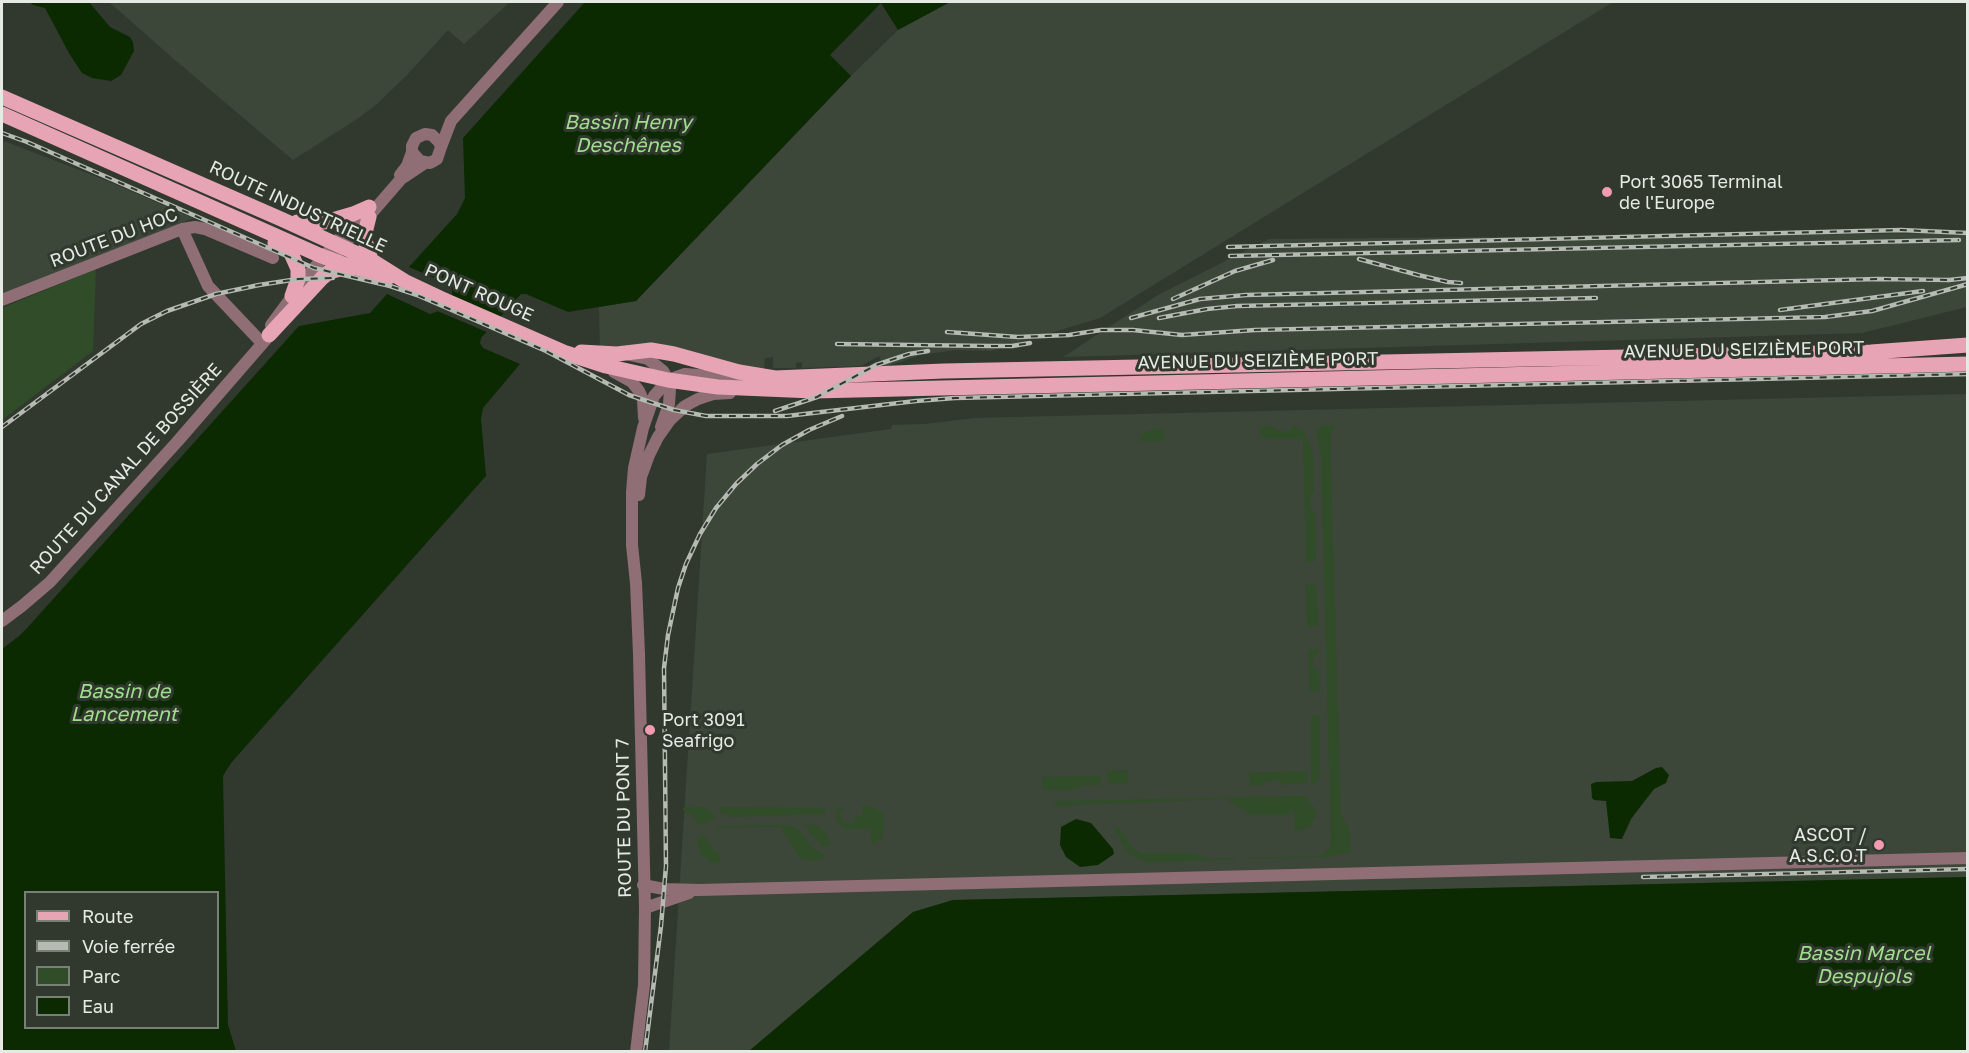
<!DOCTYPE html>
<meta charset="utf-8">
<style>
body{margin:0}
#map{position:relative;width:1969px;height:1053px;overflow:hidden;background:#31392f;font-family:"Golos Text",sans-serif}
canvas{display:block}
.frame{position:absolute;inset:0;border:3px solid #e5eae4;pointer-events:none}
.legend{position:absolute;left:24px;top:891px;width:195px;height:138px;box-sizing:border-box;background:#31392f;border:2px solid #798077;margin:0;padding:8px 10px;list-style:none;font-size:18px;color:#e5eae4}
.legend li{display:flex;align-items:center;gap:12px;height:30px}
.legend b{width:30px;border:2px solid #798077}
</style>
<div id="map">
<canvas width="1969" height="1053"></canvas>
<div class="frame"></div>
<ul class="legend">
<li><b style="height:8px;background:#e7a4b4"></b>Route</li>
<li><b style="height:8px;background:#b5bab3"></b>Voie ferrée</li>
<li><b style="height:16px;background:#314c29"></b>Parc</li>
<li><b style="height:16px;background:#0b2a01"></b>Eau</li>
</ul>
</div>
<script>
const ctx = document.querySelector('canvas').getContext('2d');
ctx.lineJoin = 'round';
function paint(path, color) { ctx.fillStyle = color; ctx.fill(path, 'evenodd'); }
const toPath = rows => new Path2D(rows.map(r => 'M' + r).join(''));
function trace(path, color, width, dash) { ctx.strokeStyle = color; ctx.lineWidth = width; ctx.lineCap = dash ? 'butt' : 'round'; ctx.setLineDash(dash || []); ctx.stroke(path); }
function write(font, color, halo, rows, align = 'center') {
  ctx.font = font + ' "Golos Text",sans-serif'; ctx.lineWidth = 6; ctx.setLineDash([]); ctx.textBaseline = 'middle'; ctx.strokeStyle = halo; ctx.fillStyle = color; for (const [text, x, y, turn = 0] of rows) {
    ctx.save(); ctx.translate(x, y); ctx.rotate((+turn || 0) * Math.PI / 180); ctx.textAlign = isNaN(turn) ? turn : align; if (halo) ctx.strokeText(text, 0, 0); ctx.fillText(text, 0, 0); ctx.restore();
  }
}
paint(toPath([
 [109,2,510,2,464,44,448,30,406,76,377,104,357,119,293,160,175,60],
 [950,2,1613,2,1100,318,991,351,956,350,921,355,884,367,879,356,861,366,802,368,802,362,796,363,796,368,773,368,773,357,765,358,764,369,600,350,599,307,636,301,851,76,898,30],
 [4,141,105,180,193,218,2,298,2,146],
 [1967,233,1967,307,1862,333,1063,357,1158,295,1269,239],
 [1967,394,1967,877,953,900,913,912,749,1051,669,1052,707,454,891,429,892,425,925,424,974,418]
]), '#3c4739');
paint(toPath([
 [96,269,93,351,2,420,2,308],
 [1322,425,1335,426,1330,437,1341,815,1350,829,1350,853,1336,854,1329,857,1250,859,1249,858,1317,856,1324,854,1331,844,1321,453,1317,440,1317,432],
 [1272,426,1278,431,1287,432,1293,426,1304,432,1313,453,1314,491,1310,497,1310,507,1315,513,1316,560,1311,562,1306,562,1303,439,1266,439,1266,437,1260,437,1260,427],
 [1155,429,1164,429,1164,441,1138,441,1145,432],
 [1306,584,1316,585,1318,626,1307,627],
 [1318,649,1318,652,1313,658,1313,667,1319,673,1320,690,1310,692,1308,650],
 [1311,715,1320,715,1320,777,1316,782,1311,785],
 [1128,770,1128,781,1125,784,1108,783,1107,771],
 [1307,771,1307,783,1283,785,1278,780,1267,781,1263,785,1249,786,1249,773],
 [1101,776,1101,785,1080,786,1076,790,1043,790,1042,777],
 [1305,796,1317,811,1310,827,1295,831,1294,813,1289,811,1289,815,1251,815,1226,799,1053,806,1057,801],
 [862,806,873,806,883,814,884,830,882,838,872,845,871,829,844,829,836,819,837,808,844,807,839,814,843,823,853,823,857,816,863,816],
 [705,807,714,814,715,818,703,825,699,825,692,815,683,810,683,808],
 [719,807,825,808,825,814,733,817,721,813],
 [805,824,818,826,825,832,830,843,828,847,821,845,813,837,804,825],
 [775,825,792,826,801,832,815,850,826,855,821,860,813,861,800,858,780,827,717,828,716,826],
 [1117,827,1120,829,1134,850,1141,853,1189,853,1212,859,1235,858,1234,860,1147,862,1135,857,1126,850,1114,829],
 [702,833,721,859,720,863,712,863,701,855,697,846,699,837]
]), '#314c29');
paint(toPath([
 [30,2,89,2,110,27,130,37,133,42,134,51,121,75,111,81,92,78,82,73,70,55,45,8,33,5],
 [585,2,950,2,898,30,881,3,830,55,851,76,636,301,568,312,526,294,521,294,481,338,480,343,483,348,520,364,483,408,481,419,486,476,231,763,223,776,228,1025,236,1051,2,1052,2,649,19,636,28,627,299,326,370,313,387,294,430,314,439,311,452,294,452,289,448,284,409,267,457,214,465,198,463,138],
 [26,892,218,892,218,1028,26,1028],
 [1662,767,1669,775,1666,783,1654,789,1631,819,1622,839,1610,838,1606,801,1594,800,1592,798,1591,784,1596,782,1632,781,1656,768],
 [1076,819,1091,823,1113,849,1114,854,1098,865,1080,867,1066,857,1060,845,1061,827],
 [1967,877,1967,1051,749,1051,913,912,953,900]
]), '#0b2a01');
paint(toPath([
 [448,295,502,318,489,333,435,310]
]), '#31392f');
trace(toPath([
 [441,147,451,121,558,2],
 [400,175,407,166,412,152,412,146,416,138,425,134,432,135,439,142,441,147,437,159,430,163,420,161,412,152],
 [182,229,208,286,262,343],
 [337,253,401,179,425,163],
 [2,300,182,229,195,227,205,229,273,258],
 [271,325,305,279,362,212],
 [630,355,648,359,663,371,668,380,670,389,669,404,661,427],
 [614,372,632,382,639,391,643,400,644,418],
 [639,495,641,477,649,455,658,437,670,420,685,406,698,399,713,394,730,393],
 [2,621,22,606,50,582,79,550,177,442,275,329],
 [643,885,664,889,699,890,1968,858],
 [645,908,689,893],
 [636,1052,644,985,645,908,639,654,636,583,632,545,632,492,634,468,643,428,654,396,668,380,685,374,750,379]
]), '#8f6e76', 12);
trace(toPath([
 [2,97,281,219,371,260,406,282,440,298,566,353,606,366,668,380,718,387,813,391,1968,364],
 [2,114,319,255,346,265,389,277],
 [369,217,364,237,371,260],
 [297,222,317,223,329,221,353,214,369,207],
 [275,243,290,251,298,269,298,279,292,296],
 [269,335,322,278,329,272,340,269,350,270],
 [581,352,617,354,651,350,674,354,739,372,775,378,944,371,1871,352,1968,345]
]), '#e7a4b4', 15);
const rail = toPath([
 [2,133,27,142,314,268,390,286,417,295,546,351,629,395,674,410,706,416,787,416,916,401,955,398,1968,374],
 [1228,247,1901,230,1968,233],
 [1230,256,1959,240],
 [1359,259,1418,275,1448,282,1461,283],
 [1173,299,1235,271,1273,260],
 [1780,310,1923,291],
 [1131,318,1200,299,1246,295,1878,279,1949,280,1968,278],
 [1159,318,1207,309,1237,306,1596,298],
 [947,332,1018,337,1069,335,1101,330,1133,330,1182,335,1255,330,1825,317,1872,311,1968,284],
 [837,344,990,346,1012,346,1030,343],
 [775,411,817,397,876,365,909,354,928,351],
 [2,427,141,324,167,311,216,294,259,285,298,279,333,278],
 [1643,877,1968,869],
 [645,1052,661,926,666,866,664,668,668,635,678,588,686,564,700,534,716,508,736,484,757,464,782,445,809,430,842,416]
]);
trace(rail, '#b5bab3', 4.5);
trace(rail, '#31392f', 2, [7]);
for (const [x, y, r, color] of [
 [1607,192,6,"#f19ab1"],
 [650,730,6,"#f19ab1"],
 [1879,845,6,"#f19ab1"]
]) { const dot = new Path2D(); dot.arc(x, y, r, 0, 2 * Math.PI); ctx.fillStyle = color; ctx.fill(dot); trace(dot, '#31392f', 2); }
write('18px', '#e5eae4', '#31392f', [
 ["Port 3065 Terminal",1619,182],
 ["de l'Europe",1619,203],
 ["Port 3091",662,720],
 ["Seafrigo",662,741],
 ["ASCOT /",1867,835,"right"],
 ["A.S.C.O.T",1867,856,"right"]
], 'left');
write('18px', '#e5eae4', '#31392f', [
 ["ROUTE INDUSTRIELLE",298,207,25],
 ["ROUTE DU HOC",114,238,-21],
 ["PONT ROUGE",479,293,24],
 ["AVENUE DU SEIZIÈME PORT",1744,350,-1],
 ["AVENUE DU SEIZIÈME PORT",1258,361,-1],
 ["ROUTE DU CANAL DE BOSSIÈRE",126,469,-48],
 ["ROUTE DU PONT 7",624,818,-91]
]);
write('italic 20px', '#a0de8d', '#31392f', [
 ["Bassin Henry",628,123],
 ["Deschênes",628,146],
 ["Bassin de",124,692],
 ["Lancement",124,715],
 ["Bassin Marcel",1864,954],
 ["Despujols",1864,977]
]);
</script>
